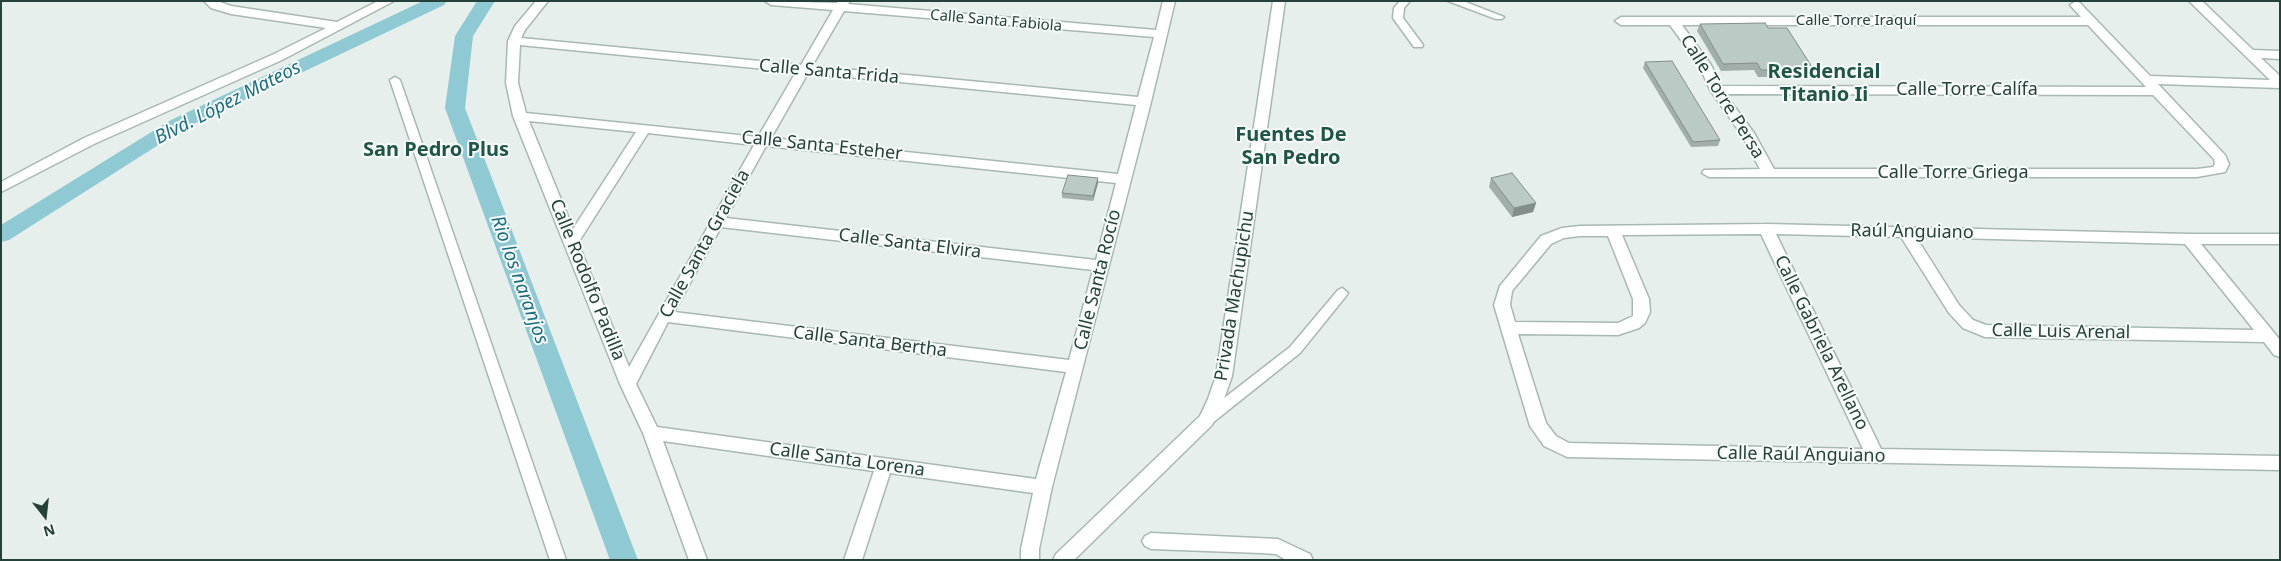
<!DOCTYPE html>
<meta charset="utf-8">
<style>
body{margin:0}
#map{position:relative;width:2281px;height:561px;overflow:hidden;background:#e6efeb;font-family:"Noto Sans",sans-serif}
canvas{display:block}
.frame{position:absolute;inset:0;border:2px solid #24423a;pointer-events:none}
.north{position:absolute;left:20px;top:491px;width:50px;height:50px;-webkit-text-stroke:4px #f7fbf9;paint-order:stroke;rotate:164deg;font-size:14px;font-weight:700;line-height:20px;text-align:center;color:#24423a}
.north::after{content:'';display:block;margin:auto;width:18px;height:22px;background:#24423a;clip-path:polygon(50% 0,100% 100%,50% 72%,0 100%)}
</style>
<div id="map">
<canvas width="2281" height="561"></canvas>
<div class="frame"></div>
<div class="north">N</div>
</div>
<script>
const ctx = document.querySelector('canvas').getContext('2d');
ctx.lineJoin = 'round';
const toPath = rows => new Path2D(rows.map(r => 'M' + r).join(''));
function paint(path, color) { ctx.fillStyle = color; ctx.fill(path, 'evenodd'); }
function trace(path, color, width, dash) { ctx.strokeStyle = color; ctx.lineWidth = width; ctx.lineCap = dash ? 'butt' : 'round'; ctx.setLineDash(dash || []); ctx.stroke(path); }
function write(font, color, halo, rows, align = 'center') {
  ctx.font = font + ' "Noto Sans",sans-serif'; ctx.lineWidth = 4; ctx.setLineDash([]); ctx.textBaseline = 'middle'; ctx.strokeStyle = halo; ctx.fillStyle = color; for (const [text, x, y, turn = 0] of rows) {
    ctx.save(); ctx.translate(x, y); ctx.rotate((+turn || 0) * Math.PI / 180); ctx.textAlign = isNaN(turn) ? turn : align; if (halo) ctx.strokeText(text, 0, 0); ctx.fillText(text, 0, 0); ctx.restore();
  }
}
paint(toPath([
 [423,1,447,1,444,5,185,128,9,240,1,242,1,225,171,120,423,1],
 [477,1,495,1,473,36,465,108,638,560,610,560,445,108,455,36,477,1]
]), '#8ec9d4');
const service = toPath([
 [1400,1,1410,1,1404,8,1403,18,1423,45,1422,47,1414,47,1393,18,1394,8,1400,1],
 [1448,1,1463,1,1504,17,1502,19,1496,19,1448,1],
 [395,77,400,80,566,560,550,560,390,80,395,77],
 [1342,288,1348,293,1346,296,1300,353,1211,424,1206,425,1201,424,1199,420,1201,416,1290,347,1338,290,1342,288]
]);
const minor = toPath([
 [204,1,217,1,231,6,337,22,378,1,394,1,282,60,94,144,1,192,1,182,84,138,274,54,326,28,231,14,211,8,204,1],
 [536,1,548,1,525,30,521,38,801,65,833,10,771,5,765,1,837,3,838,1,850,1,848,4,1156,30,1163,1,1175,1,1151,102,1052,487,1039,549,1039,560,1021,560,1021,549,1033,493,890,473,862,560,844,560,874,471,663,441,707,560,689,560,643,433,620,384,513,116,506,83,508,41,515,26,536,1],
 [844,11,1154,37,1138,97,812,66,844,11],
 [520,45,796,72,758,137,526,113,518,83,520,45],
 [808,73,1136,105,1118,174,771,138,808,73],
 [529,121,636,132,573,229,529,121],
 [648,133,754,145,629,367,578,243,648,133],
 [766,146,1116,183,1096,260,726,218,766,146],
 [721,227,1093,270,1069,360,674,312,721,227],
 [668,322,1066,372,1036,479,657,427,636,384,668,322],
 [1273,1,1285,1,1232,376,1224,399,1212,425,1074,560,1053,560,1056,554,1200,416,1208,399,1216,376,1273,1],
 [2076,1,2080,3,2150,76,2270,80,2189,1,2202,1,2253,50,2280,51,2280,59,2261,58,2280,76,2280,88,2158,84,2225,155,2229,164,2225,172,2197,177,1709,177,1702,173,1704,170,1760,169,1741,134,1710,90,1699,65,1670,25,1621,25,1615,21,1621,17,2081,17,2070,5,2076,1],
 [1682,25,2088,25,2146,87,1721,86,1711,65,1682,25],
 [1725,94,2153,95,2214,159,2215,164,2213,167,2197,169,1774,169,1754,133,1725,94],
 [1766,224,2189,234,2280,234,2280,244,2201,244,2280,340,2280,357,2274,355,2264,342,1985,337,1963,328,1949,313,1901,237,1776,234,1881,449,2280,456,2280,470,1567,457,1544,446,1530,426,1494,305,1500,286,1541,236,1562,228,1580,226,1766,224],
 [1761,234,1863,449,1569,443,1556,436,1546,423,1518,334,1618,335,1639,328,1645,323,1650,312,1649,299,1622,235,1761,234],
 [1580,236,1608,236,1633,299,1633,316,1618,323,1515,322,1510,305,1512,291,1551,244,1564,238,1580,236],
 [1916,237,2185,244,2254,330,1986,325,1973,320,1959,305,1916,237],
 [1151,533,1278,539,1310,554,1313,560,1286,560,1276,554,1261,553,1151,549,1145,546,1142,541,1145,536,1151,533]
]);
trace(service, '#a8b8b2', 3);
trace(minor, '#a8b8b2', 3);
paint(service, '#fff');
paint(minor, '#fff');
paint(toPath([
 [1700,24,1814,70,1811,77,1758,77,1754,70,1721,71,1697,31],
 [1645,62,1720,140,1718,146,1691,147,1643,68],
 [1098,178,1098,183,1093,201,1062,198,1062,193],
 [1491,178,1536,203,1533,212,1512,217,1489,187]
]), '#a1aea9');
paint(toPath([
 [1098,178,1098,183,1093,201,1093,196],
 [1536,203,1533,212,1512,217,1514,208]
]), '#838d89');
const building = toPath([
 [1765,23,1768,28,1787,28,1814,70,1761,70,1757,63,1723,64,1700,24,1765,23],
 [1672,61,1720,140,1693,142,1645,62,1672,61],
 [1512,173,1536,203,1514,208,1491,178,1512,173],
 [1068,175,1098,178,1093,196,1062,193,1068,175]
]);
paint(building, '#bbcac4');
trace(building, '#838d89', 1);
write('15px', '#24423a', '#f7fbf9', [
 ["Calle Santa Fabiola",996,21,5],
 ["Calle Torre Iraquí",1856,21]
]);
write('18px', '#24423a', '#f7fbf9', [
 ["Calle Santa Frida",829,72,5],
 ["Calle Torre Calífa",1967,90],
 ["Calle Torre Persa",1722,97,58],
 ["Calle Santa Esteher",822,146,6],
 ["Calle Torre Griega",1953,173],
 ["Raúl Anguiano",1912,232,1],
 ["Calle Santa Graciela",705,244,-61],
 ["Calle Santa Elvira",910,244,7],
 ["Calle Rodolfo Padilla",587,280,68],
 ["Calle Santa Rocío",1098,280,-76],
 ["Privada Machupichu",1235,296,-81],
 ["Calle Luis Arenal",2061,332,1],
 ["Calle Santa Bertha",870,342,7],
 ["Calle Gabriela Arellano",1821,343,64],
 ["Calle Raúl Anguiano",1801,455,1],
 ["Calle Santa Lorena",847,460,8]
]);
write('italic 19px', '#1c6f80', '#f7fbf9', [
 ["Blvd. López Mateos",228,103,-27],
 ["Rio los naranjos",519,280,70]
]);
write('bold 20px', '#1f5548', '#f7fbf9', [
 ["Residencial",1824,72],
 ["Titanio Ii",1824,95],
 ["Fuentes De",1291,135],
 ["San Pedro",1291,158],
 ["San Pedro Plus",436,150]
]);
</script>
